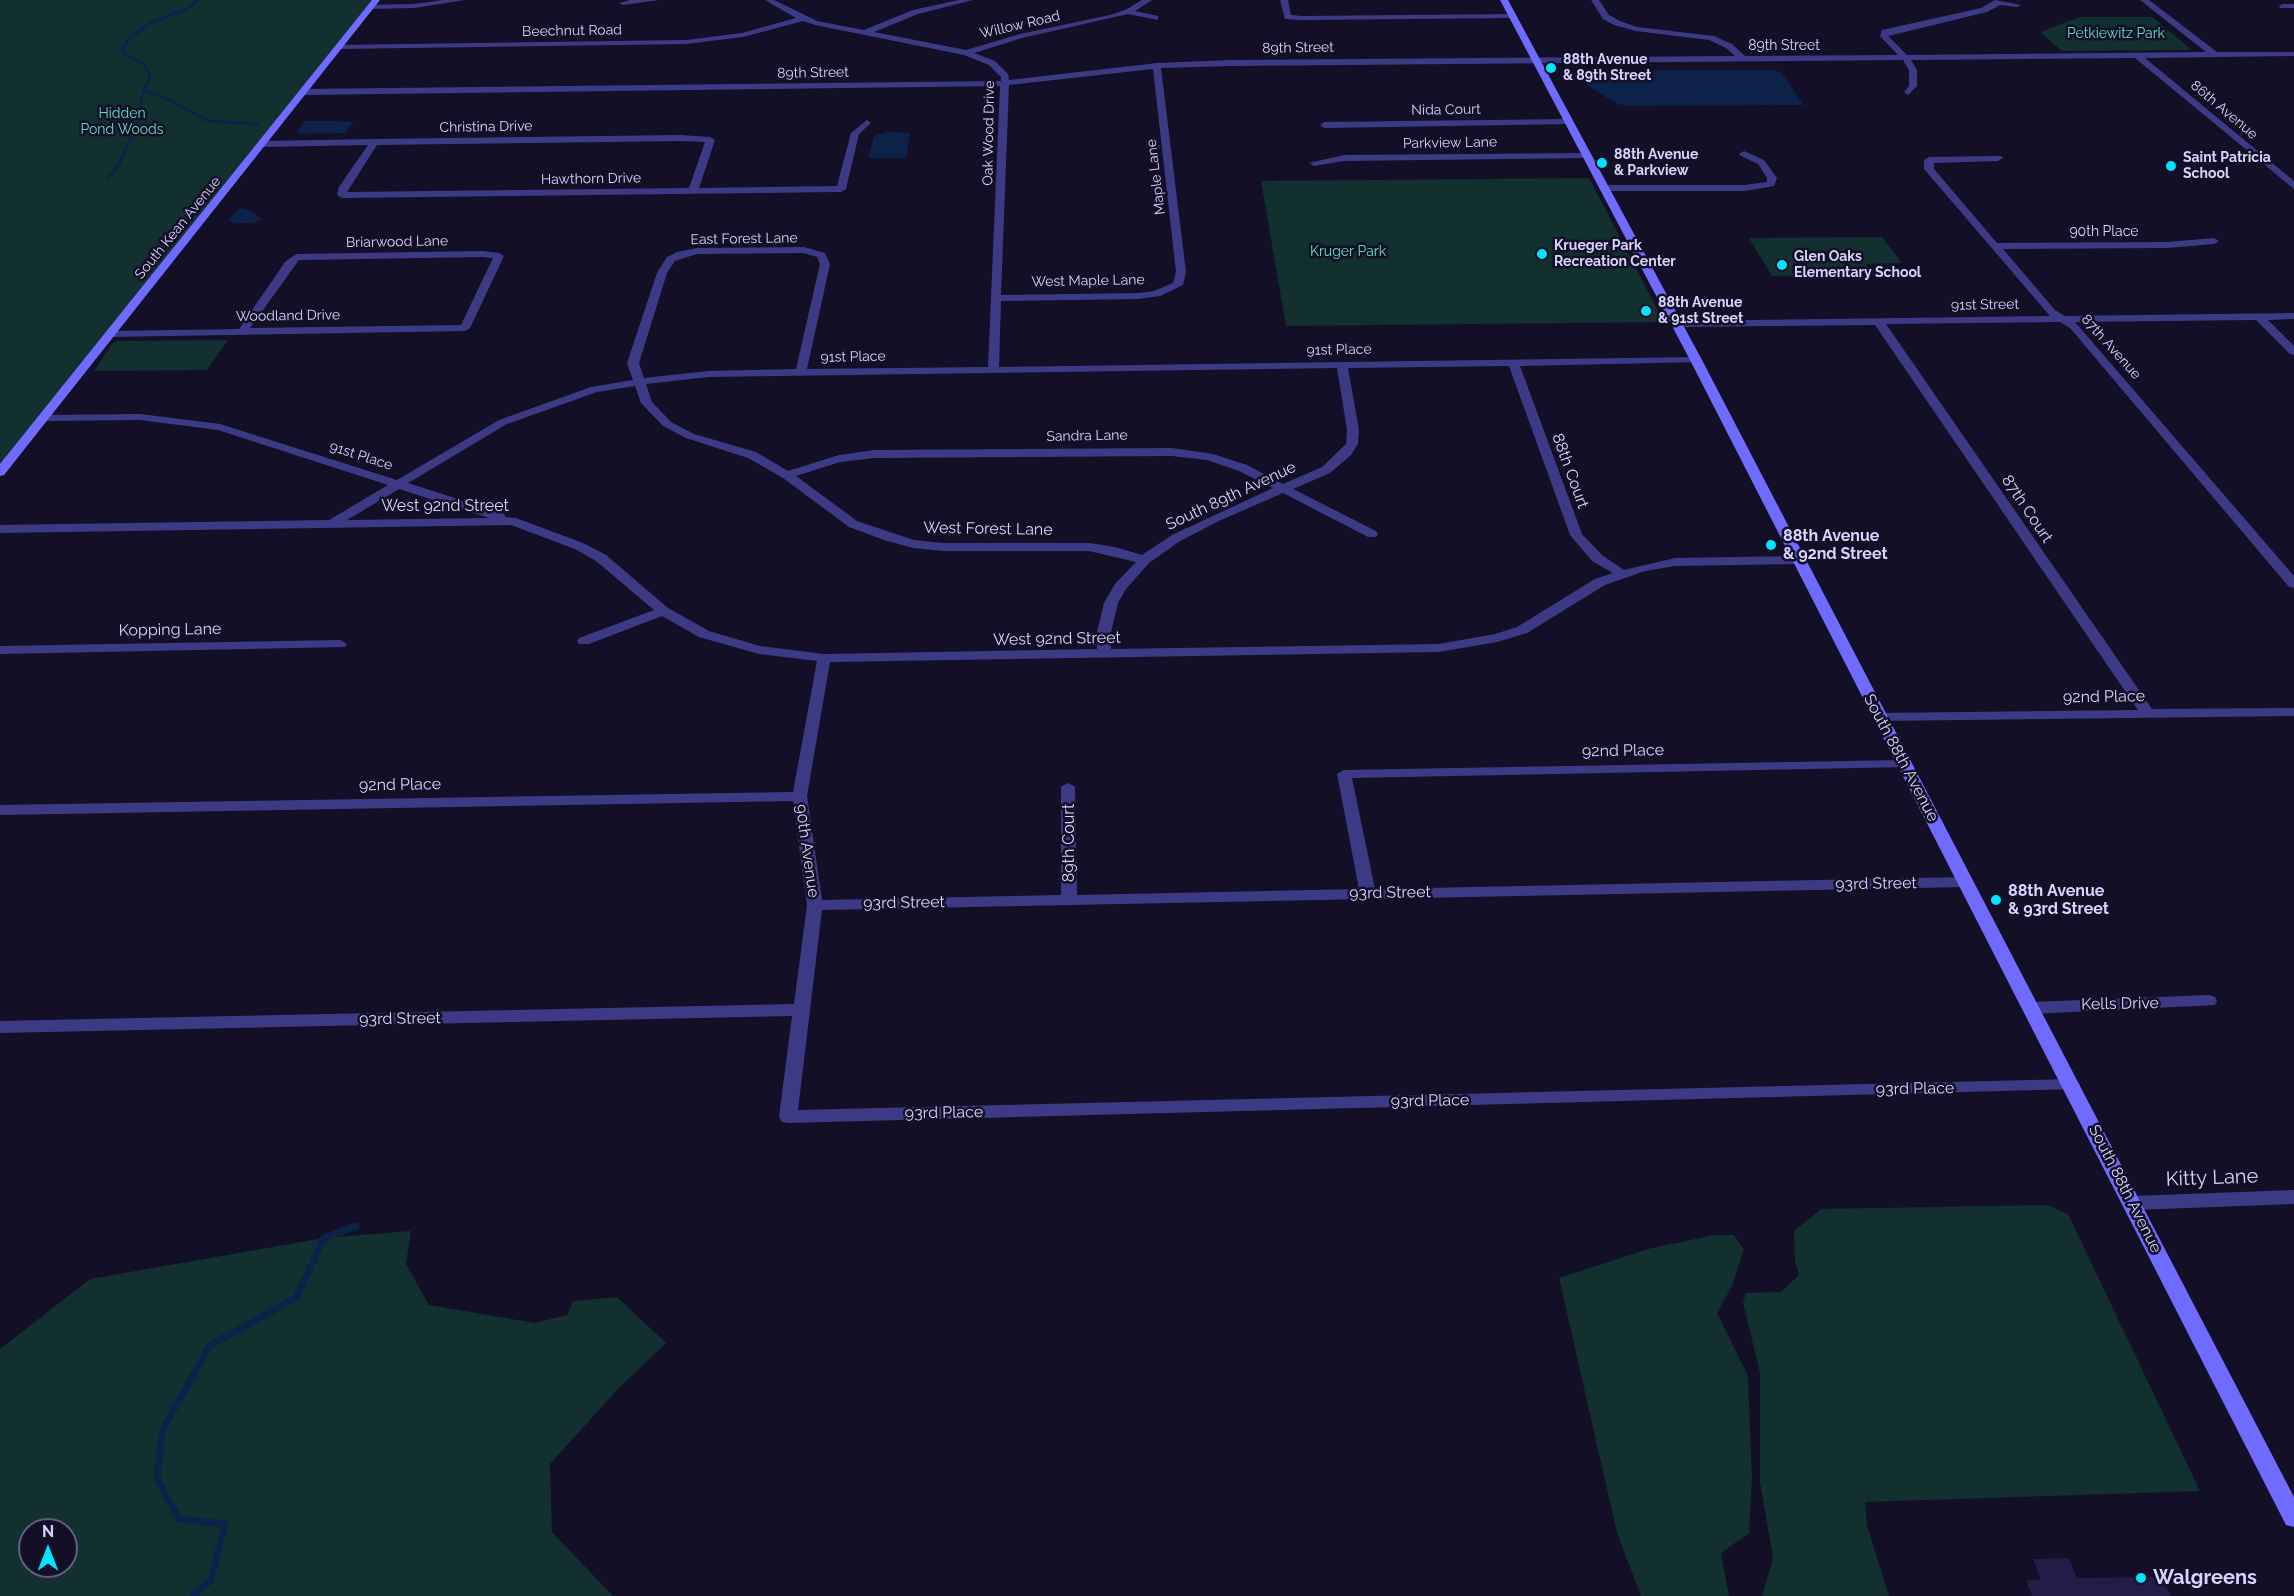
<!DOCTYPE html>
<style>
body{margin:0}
#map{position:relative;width:2294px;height:1596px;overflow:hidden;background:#130f26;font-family:Raleway,sans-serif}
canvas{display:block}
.north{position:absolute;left:18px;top:1518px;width:60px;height:60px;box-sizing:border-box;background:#130f26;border:2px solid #625e7d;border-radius:50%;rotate:0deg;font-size:16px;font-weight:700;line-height:24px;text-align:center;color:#d9d4ff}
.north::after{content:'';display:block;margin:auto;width:21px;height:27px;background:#00e5ff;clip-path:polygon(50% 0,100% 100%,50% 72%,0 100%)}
</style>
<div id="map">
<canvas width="2294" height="1596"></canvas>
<div class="north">N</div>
</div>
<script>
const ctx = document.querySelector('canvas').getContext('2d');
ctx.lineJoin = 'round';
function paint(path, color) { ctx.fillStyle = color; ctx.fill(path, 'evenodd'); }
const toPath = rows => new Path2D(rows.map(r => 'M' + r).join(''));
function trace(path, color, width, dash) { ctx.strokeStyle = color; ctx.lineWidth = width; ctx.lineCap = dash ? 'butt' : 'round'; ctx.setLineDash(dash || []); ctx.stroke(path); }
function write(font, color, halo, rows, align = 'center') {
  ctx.font = font + ' Raleway,sans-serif'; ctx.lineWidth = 5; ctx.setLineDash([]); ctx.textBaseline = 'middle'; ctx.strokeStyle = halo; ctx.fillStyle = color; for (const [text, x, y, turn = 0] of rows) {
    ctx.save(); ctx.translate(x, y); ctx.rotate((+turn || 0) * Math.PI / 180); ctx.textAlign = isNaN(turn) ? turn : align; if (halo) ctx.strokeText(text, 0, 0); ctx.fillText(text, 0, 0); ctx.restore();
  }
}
paint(toPath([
 [0,0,375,0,0,471],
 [2080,17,2152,17,2192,50,2062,51,2040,32],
 [1589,178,1664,322,1286,326,1261,181],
 [1882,237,1902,263,1866,264,1873,275,1772,276,1749,238],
 [228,340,207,370,94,371,112,344,117,341],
 [2048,1205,2068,1214,2200,1491,1865,1502,1867,1525,1889,1596,1762,1596,1773,1558,1760,1482,1760,1373,1743,1303,1746,1293,1781,1292,1799,1275,1795,1262,1794,1231,1821,1209],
 [411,1231,406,1264,429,1305,535,1323,567,1315,573,1301,617,1297,666,1343,617,1390,550,1464,552,1532,613,1596,0,1596,0,1349,90,1279,324,1238],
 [30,1530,66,1530,66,1566,30,1566],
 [1714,1235,1734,1235,1744,1250,1732,1286,1717,1313,1748,1376,1752,1478,1749,1533,1721,1553,1729,1596,1641,1596,1617,1533,1559,1278,1648,1249]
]), '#12302f');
paint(toPath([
 [1576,70,1774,70,1781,72,1804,105,1627,106,1617,104,1590,87,1577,77,1575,73],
 [305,121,336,121,354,122,345,133,299,134,298,130],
 [886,132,910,133,906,158,868,158,874,136],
 [240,208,249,210,262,219,253,223,235,223,228,220]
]), '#0c2248');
trace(toPath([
 [143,90,168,99,208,121,257,124],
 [108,179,120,163,141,114,141,99,150,77,145,65,124,54,122,50,129,39,150,23,189,8,198,0]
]), '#0c2248', 3);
trace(toPath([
 [193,1596,211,1580,225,1524,179,1519,157,1479,162,1431,210,1345,296,1298,324,1238,356,1226]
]), '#0c2248', 7);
paint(toPath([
 [2069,1558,2077,1578,2162,1577,2171,1596,2032,1596,2026,1580,2041,1580,2033,1559]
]), '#241b47');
paint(toPath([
 [443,0,465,0,414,8,370,9,366,7,370,5,414,4,443,0],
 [630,0,659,0,623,5,619,3,630,0],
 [765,0,774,0,817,21,864,30,913,10,959,0,973,0,918,14,874,32,966,50,1020,34,1110,15,1125,10,1142,0,1152,0,1135,11,1158,16,1158,20,1128,14,1022,38,974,53,995,61,1008,74,1009,80,1157,63,1231,60,1735,56,1726,48,1709,40,1636,31,1614,25,1603,19,1591,0,1599,0,1609,15,1620,21,1637,27,1714,36,1732,44,1745,56,1898,55,1880,36,1882,30,1981,8,1995,0,2021,5,2017,7,2000,5,1987,12,1888,36,1907,55,2206,52,2140,0,2149,0,2217,52,2294,52,2294,56,2145,58,2294,181,2294,189,2135,58,1911,60,1917,70,1917,86,1908,95,1904,92,1909,86,1909,70,1903,60,1231,66,1161,68,1186,272,1183,285,1160,296,1139,299,1001,301,999,367,1696,357,1700,358,1700,362,1520,366,1582,534,1602,555,1624,570,1675,558,1798,556,1804,560,1798,564,1675,566,1645,571,1605,585,1527,633,1497,642,1439,652,830,662,807,796,822,900,1061,895,1061,787,1068,783,1075,787,1077,895,1359,889,1337,774,1344,770,1903,760,1908,761,1910,764,1908,767,1352,778,1375,889,1965,877,1973,882,1965,887,822,910,798,1110,2071,1079,2077,1081,2080,1085,2077,1089,788,1123,782,1122,779,1117,792,1016,0,1033,0,1021,794,1004,807,905,793,801,0,815,0,805,793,792,817,661,759,654,699,637,662,616,589,644,579,644,577,641,579,638,654,610,596,561,575,549,511,525,0,533,0,525,329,520,388,485,218,430,140,420,43,421,37,418,43,415,140,414,220,424,397,480,499,420,591,387,633,380,627,363,657,273,667,257,677,252,697,248,804,247,825,253,830,264,807,369,988,367,1000,86,303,95,299,92,303,89,1001,81,1001,77,989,65,964,55,815,25,803,21,743,37,686,44,338,49,334,47,338,45,686,40,742,33,796,18,765,0],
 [1153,69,1176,272,1173,283,1154,291,1139,293,1001,295,1009,85,1153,69],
 [803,253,817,257,820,264,796,369,708,371,644,378,639,363,667,273,675,261,697,254,803,253],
 [1509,366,1570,535,1592,561,1613,573,1595,579,1517,627,1495,634,1439,644,1111,649,1111,632,1118,603,1126,589,1149,563,1180,541,1221,520,1283,493,1368,537,1376,537,1378,534,1376,531,1293,489,1330,473,1351,455,1358,444,1359,430,1348,368,1509,366],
 [1337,368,1347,430,1346,444,1322,467,1283,484,1247,465,1213,454,1172,448,875,450,839,455,788,471,756,452,694,434,671,422,652,402,646,384,708,377,1337,368],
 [635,386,641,403,663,426,686,438,748,458,783,478,849,527,884,540,913,548,943,551,1089,551,1136,562,1115,584,1104,603,1097,632,1097,649,824,654,760,646,709,631,668,608,606,555,583,543,516,518,506,517,504,514,408,483,507,424,597,392,635,386],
 [1172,456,1207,460,1239,471,1273,488,1172,535,1142,555,1115,547,1089,543,943,543,914,540,857,521,796,476,840,462,875,458,1172,456],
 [399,489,489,518,347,520,399,489],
 [1280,0,1288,0,1291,15,1302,16,1513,14,1517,16,1513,18,1302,20,1285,19,1280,0],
 [2283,4,2294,4,2294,8,2280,8,2279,6,2283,4],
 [1569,119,1572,120,1572,124,1324,128,1320,125,1324,122,1569,119],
 [867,120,871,123,859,134,846,189,841,192,342,198,337,195,339,187,368,145,262,147,257,144,262,141,375,139,680,135,710,137,715,140,699,188,837,186,851,133,867,120],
 [680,141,705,142,689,188,347,192,377,145,680,141],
 [1744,151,1764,160,1777,178,1774,186,1745,191,1604,191,1599,188,1604,185,1745,185,1767,182,1767,178,1758,164,1741,156,1739,154,1744,151],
 [1590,153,1592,155,1587,158,1344,161,1314,166,1309,163,1344,155,1590,153],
 [2001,156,2003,158,1998,161,1934,163,1934,169,1997,243,2167,242,2214,238,2219,241,2214,244,2167,248,2003,249,2055,310,2065,316,2294,313,2294,319,2268,320,2294,346,2294,355,2290,354,2256,320,2075,322,2294,576,2294,588,2289,587,2070,328,2060,322,1886,324,2152,709,2294,708,2294,716,1879,721,1872,717,1879,713,2138,710,1875,325,1676,327,1671,324,1676,321,2050,316,1924,169,1924,160,1929,157,2001,156],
 [482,251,499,253,504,256,470,328,465,331,110,337,105,334,110,331,239,329,285,262,296,254,482,251],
 [482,257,493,258,461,325,250,328,299,260,482,257],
 [340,640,347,644,345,647,0,654,0,646,340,640],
 [2209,995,2215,997,2217,1001,2215,1005,2031,1014,2025,1012,2023,1008,2025,1004,2031,1002,2209,995],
 [2294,1190,2294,1204,2132,1210,2125,1208,2123,1203,2125,1198,2132,1196,2294,1190]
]), '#3d3a85');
paint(toPath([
 [372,0,380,0,4,475,0,476,0,464,372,0],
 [1500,0,1508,0,1702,360,2294,1497,2294,1527,2286,1525,1690,360,1500,0]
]), '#6f6bff');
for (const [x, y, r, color] of [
 [1551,68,6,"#00e5ff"],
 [1602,163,6,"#00e5ff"],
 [2171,166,6,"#00e5ff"],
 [1542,254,6,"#00e5ff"],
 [1782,265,6,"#00e5ff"],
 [1646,311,6,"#00e5ff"],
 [1771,545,6,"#00e5ff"],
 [1996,900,6,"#00e5ff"],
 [2141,1578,6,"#00e5ff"]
]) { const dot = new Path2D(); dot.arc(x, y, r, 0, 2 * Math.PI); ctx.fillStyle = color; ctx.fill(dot); trace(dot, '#130f26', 2); }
write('14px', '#d9d4ff', '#130f26', [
 ["Willow Road",1020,25,-13],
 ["Beechnut Road",572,31,-1],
 ["89th Street",1784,46],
 ["89th Street",1298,48,-1],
 ["89th Street",813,73,-1],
 ["Nida Court",1446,110,-1],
 ["86th Avenue",2224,110,40],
 ["Christina Drive",486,127,-1],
 ["Oak Wood Drive",989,133,-89],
 ["Parkview Lane",1450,143,-1],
 ["Maple Lane",1156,177,-97],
 ["Hawthorn Drive",591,179,-1],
 ["South Kean Avenue",178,228,-51],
 ["90th Place",2104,232],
 ["East Forest Lane",744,239,-1],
 ["Briarwood Lane",397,242,-1],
 ["West Maple Lane",1088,281,-1],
 ["91st Street",1985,305,-1],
 ["Woodland Drive",288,316,-1],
 ["87th Avenue",2111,347,48],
 ["91st Place",1339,350,-1],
 ["91st Place",853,357,-1],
 ["Sandra Lane",1087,436,-1],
 ["91st Place",361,456,18]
]);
write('14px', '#5fe0c0', '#130f26', [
 ["Petkiewitz Park",2116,34],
 ["Hidden",122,114],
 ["Pond Woods",122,130],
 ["Kruger Park",1348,252]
]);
write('bold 14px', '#d9d4ff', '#130f26', [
 ["88th Avenue",1563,60],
 ["& 89th Street",1563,76],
 ["88th Avenue",1614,155],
 ["& Parkview",1614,171],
 ["Saint Patricia",2183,158],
 ["School",2183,174],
 ["Krueger Park",1554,246],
 ["Recreation Center",1554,262],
 ["Glen Oaks",1794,257],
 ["Elementary School",1794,273],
 ["88th Avenue",1658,303],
 ["& 91st Street",1658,319]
], 'left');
write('16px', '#d9d4ff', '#130f26', [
 ["88th Court",1570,471,70],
 ["South 89th Avenue",1231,496,-25],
 ["West 92nd Street",445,506],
 ["87th Court",2027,509,56],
 ["West Forest Lane",988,529,1],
 ["Kopping Lane",170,630,-1],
 ["West 92nd Street",1057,639,-1],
 ["92nd Place",2104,697,-1],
 ["92nd Place",1623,751,-1],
 ["South 88th Avenue",1901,758,62],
 ["92nd Place",400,785,-1],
 ["89th Court",1069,843,-90],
 ["90th Avenue",807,851,82],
 ["93rd Street",1876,884,-1],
 ["93rd Street",1390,893,-1],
 ["93rd Street",904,903,-1],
 ["Kells Drive",2120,1004,-1],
 ["93rd Street",400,1019,-1],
 ["93rd Place",1915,1089,-1],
 ["93rd Place",1430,1101,-1],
 ["93rd Place",944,1113,-1],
 ["South 88th Avenue",2125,1189,63]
]);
write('bold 16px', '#d9d4ff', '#130f26', [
 ["88th Avenue",1783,536],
 ["& 92nd Street",1783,554],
 ["88th Avenue",2008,891],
 ["& 93rd Street",2008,909]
], 'left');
write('20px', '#d9d4ff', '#130f26', [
 ["Kitty Lane",2212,1178,-2]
]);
write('bold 20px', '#d9d4ff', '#130f26', [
 ["Walgreens",2153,1578]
], 'left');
</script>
